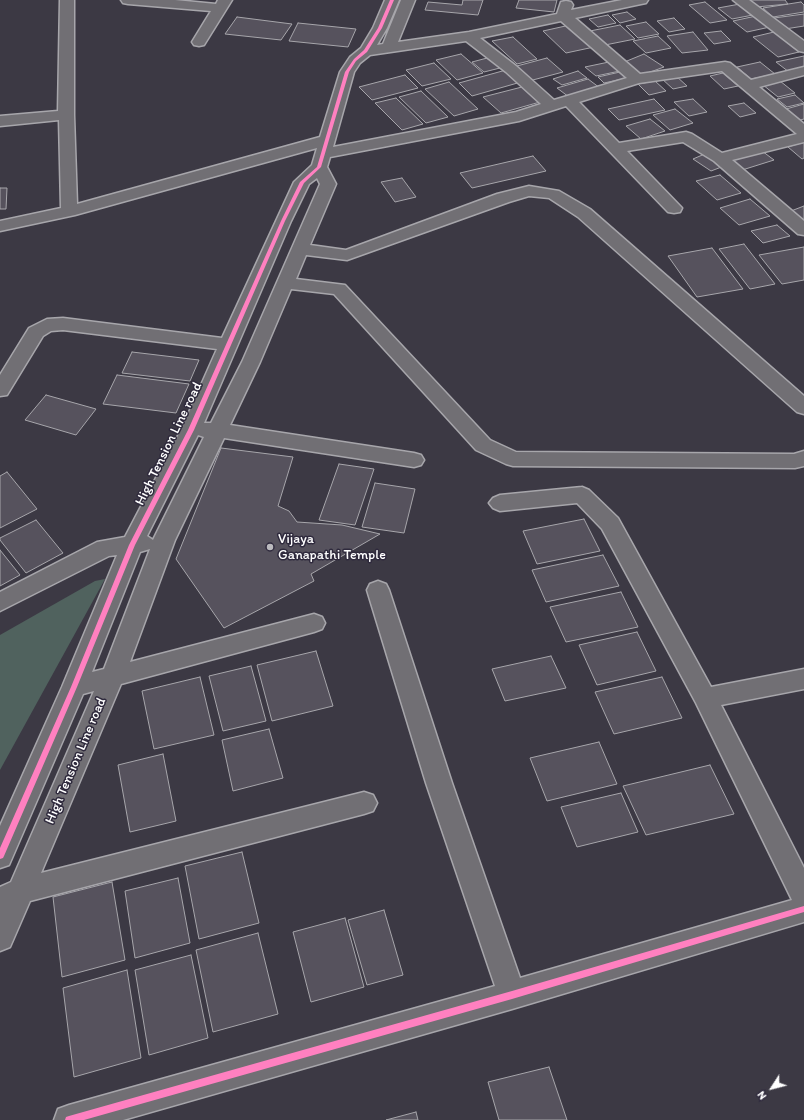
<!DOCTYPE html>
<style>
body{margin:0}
#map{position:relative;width:804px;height:1120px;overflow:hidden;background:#3c3944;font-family:Itim,sans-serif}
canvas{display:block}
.north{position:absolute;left:752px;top:1068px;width:40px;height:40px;-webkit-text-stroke:3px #2f2a3d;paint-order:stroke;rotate:234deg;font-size:11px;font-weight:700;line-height:16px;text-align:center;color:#fff}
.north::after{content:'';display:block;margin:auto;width:14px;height:18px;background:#fff;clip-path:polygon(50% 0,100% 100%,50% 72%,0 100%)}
</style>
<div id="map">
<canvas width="804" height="1120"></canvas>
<div class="north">N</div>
</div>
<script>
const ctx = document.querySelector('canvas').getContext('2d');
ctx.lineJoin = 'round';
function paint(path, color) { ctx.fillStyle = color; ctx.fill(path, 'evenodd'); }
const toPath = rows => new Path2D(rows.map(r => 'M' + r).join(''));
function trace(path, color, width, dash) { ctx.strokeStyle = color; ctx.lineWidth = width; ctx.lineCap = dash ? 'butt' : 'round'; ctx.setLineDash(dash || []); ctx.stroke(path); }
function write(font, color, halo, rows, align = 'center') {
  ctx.font = font + ' Itim,sans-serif'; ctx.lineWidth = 3; ctx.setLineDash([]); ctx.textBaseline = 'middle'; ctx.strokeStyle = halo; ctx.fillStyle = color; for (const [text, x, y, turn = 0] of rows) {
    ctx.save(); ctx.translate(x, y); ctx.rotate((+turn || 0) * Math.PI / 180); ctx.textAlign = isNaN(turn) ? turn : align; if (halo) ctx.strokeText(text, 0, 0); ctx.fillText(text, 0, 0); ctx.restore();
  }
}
paint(toPath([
 [105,579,0,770,0,635,95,581]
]), '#50625e');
const building = toPath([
 [463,0,483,0,478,15,425,10,428,2,462,5,463,0],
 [519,0,557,0,554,12,516,8,519,0],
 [749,0,785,0,788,4,756,7,749,0],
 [705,2,727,20,710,23,689,5,705,2],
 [801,2,804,5,804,12,773,17,763,8,801,2],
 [740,4,753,15,732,19,718,8,740,4],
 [627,12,636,19,620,23,612,15,627,12],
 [804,14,804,26,785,29,774,18,804,14],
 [608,15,616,23,598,27,589,19,608,15],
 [756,16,770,27,747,32,733,21,756,16],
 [237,17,292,24,281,40,225,34,237,17],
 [674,18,685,29,669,32,657,21,674,18],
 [646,22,659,34,638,38,626,26,646,22],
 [298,23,356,29,348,47,289,41,298,23],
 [570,25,594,47,566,53,543,31,570,25],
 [620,25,635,39,600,46,585,32,620,25],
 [721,31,731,41,714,44,704,33,721,31],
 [693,32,708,50,682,53,667,36,693,32],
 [774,32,799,52,778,57,753,37,774,32],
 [658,36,671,48,646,53,633,41,658,36],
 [513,37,537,59,517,64,492,41,513,37],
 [461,54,483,73,457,80,436,60,461,54],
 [644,54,664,67,642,75,622,63,644,54],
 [804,56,804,69,789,72,776,62,804,56],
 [491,57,504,67,484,72,472,62,491,57],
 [547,58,563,72,529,81,513,67,547,58],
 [609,62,620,71,596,76,585,67,609,62],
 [760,62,775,74,751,79,737,67,760,62],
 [434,63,451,79,422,86,406,70,434,63],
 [506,70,521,82,472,96,459,83,506,70],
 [578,71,587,78,562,85,553,79,578,71],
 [620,72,627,78,604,83,598,77,620,72],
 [723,73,738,86,724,89,710,76,723,73],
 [405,75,418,88,372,100,359,87,405,75],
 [675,75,687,86,673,89,661,78,675,75],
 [588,79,600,88,569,97,557,88,588,79],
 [655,81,666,91,649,95,638,84,655,81],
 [780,81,795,93,778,97,763,85,780,81],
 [449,82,478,109,454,116,425,89,449,82],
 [522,87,540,102,501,113,483,97,522,87],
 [421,91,448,117,426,123,399,97,421,91],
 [795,95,804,103,787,107,777,99,795,95],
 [396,98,423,124,402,130,375,103,396,98],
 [654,99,665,110,619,120,608,109,654,99],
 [693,99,707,112,689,116,674,102,693,99],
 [744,103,756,113,740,117,728,106,744,103],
 [804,104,804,119,800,120,786,109,804,104],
 [675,109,693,123,670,130,653,115,675,109],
 [650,119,665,131,641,139,626,126,650,119],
 [804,142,804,158,802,159,788,147,804,142],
 [762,151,774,160,739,171,727,161,762,151],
 [707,153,724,166,711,171,693,159,707,153],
 [533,156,546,171,472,188,460,173,533,156],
 [720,175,741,193,717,200,696,181,720,175],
 [402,178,416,197,395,202,381,182,402,178],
 [0,188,7,188,6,209,0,209,0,188],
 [750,199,770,216,739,225,720,208,750,199],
 [804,206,804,221,791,211,804,206],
 [777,225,790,236,763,243,751,231,777,225],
 [744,244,775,284,750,289,719,249,744,244],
 [804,247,804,280,782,284,759,255,804,247],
 [712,248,743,289,697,297,668,256,712,248],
 [132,352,199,360,190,381,122,373,132,352],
 [117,375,189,384,176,413,103,404,117,375],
 [46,395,96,409,76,435,25,420,46,395],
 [221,448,293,457,278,506,289,511,297,522,342,525,380,534,311,574,314,581,224,628,176,559,221,448],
 [339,464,374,469,355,525,319,520,339,464],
 [7,472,37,509,0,528,0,476,7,472],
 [375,483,415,489,404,533,362,527,375,483],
 [584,519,600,551,537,564,523,531,584,519],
 [36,520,63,553,26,573,0,540,0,538,36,520],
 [0,550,20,575,0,586,0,550],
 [603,555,619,586,546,602,532,570,603,555],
 [621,592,638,627,566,642,550,607,621,592],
 [637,632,656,671,597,685,579,645,637,632],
 [316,651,333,706,272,721,257,665,316,651],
 [551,656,566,688,505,701,492,669,551,656],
 [251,666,266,721,223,731,209,676,251,666],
 [200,677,214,735,154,749,142,691,200,677],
 [662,677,682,718,614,734,595,692,662,677],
 [269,729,283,778,233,791,222,740,269,729],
 [599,742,617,784,547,801,530,758,599,742],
 [163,754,176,821,130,832,118,765,163,754],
 [710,765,734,814,646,835,623,786,710,765],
 [621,793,638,832,577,847,561,807,621,793],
 [242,852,259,923,199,939,185,866,242,852],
 [178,878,190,943,135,958,125,891,178,878],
 [112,882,125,960,62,977,53,897,112,882],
 [384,910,403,975,367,985,348,920,384,910],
 [345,918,364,987,311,1002,293,932,345,918],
 [258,933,278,1014,213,1032,196,950,258,933],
 [191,955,208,1038,149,1055,135,970,191,955],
 [127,970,141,1058,74,1077,63,988,127,970],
 [549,1067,567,1120,499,1120,488,1082,549,1067],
 [416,1112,418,1120,386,1120,416,1112]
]);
paint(building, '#56525d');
trace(building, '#a7a6ab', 1);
const minor = toPath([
 [60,0,74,0,74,115,77,204,320,137,340,72,350,57,361,48,373,28,385,0,399,0,387,28,377,45,383,44,401,0,415,0,398,42,469,32,557,14,561,2,566,1,571,2,573,5,571,10,622,0,648,0,646,3,641,4,575,18,640,74,725,62,730,63,751,80,804,67,804,75,759,87,804,124,804,142,732,160,804,221,804,235,798,234,714,161,683,142,627,151,682,208,680,212,674,213,668,212,566,106,519,121,330,157,327,167,336,184,310,245,346,250,497,194,529,186,559,191,590,209,804,396,804,414,797,412,578,217,549,198,529,196,509,202,347,260,306,255,296,279,345,285,490,440,516,452,794,454,804,451,804,466,795,468,513,466,506,464,476,450,334,294,291,289,260,362,230,425,414,453,421,455,424,460,421,465,414,467,224,438,175,540,130,662,314,614,322,617,325,623,322,629,314,632,121,684,41,873,364,792,373,795,377,803,373,811,364,814,30,901,10,947,0,951,0,887,11,882,94,691,83,694,9,865,0,868,0,826,62,687,117,555,109,556,0,611,0,592,97,542,125,537,181,430,217,349,63,330,51,331,43,336,7,395,0,396,0,375,29,328,47,319,63,318,222,338,294,182,312,165,317,148,75,215,0,231,0,221,61,208,59,120,0,126,0,116,58,111,60,0],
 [561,21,627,78,554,100,516,66,480,38,561,21],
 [466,41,506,72,541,104,516,112,333,147,354,72,360,63,370,55,466,41],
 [722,71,797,134,722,153,692,134,686,132,619,143,579,102,639,83,722,71],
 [317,178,320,184,242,362,211,423,204,423,291,221,309,184,317,178],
 [198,435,204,437,153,540,147,536,198,435],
 [150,549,104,669,92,672,140,552,150,549],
 [121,0,175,0,216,4,218,0,232,0,204,45,199,46,194,45,192,42,211,11,128,4,123,3,121,0],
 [733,0,749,0,804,41,804,52,799,51,733,0],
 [582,487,589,490,618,518,711,687,804,669,804,689,721,705,804,868,804,922,512,1009,123,1120,54,1120,58,1109,69,1105,495,986,426,783,367,590,370,584,378,581,386,584,389,590,452,783,520,978,792,900,696,703,602,529,577,503,500,511,493,508,489,503,493,498,500,495,582,487]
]);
trace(minor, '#a7a6ab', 3);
paint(minor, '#716f74');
paint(toPath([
 [390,0,394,0,382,28,367,52,356,61,349,72,321,167,304,183,285,221,194,430,135,545,77,687,4,856,3,858,0,859,0,848,71,687,129,545,188,430,281,221,300,182,317,167,345,72,354,59,364,50,378,28,390,0],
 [804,906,804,912,512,999,84,1120,65,1120,66,1117,69,1116,512,991,804,906]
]), '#ff80c0');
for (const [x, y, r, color] of [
 [270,547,4,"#bbbabe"]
]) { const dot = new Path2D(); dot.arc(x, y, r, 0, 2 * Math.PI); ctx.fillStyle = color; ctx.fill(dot); trace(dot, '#2f2a3d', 1.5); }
write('14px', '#fff', '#2f2a3d', [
 ["High Tension Line road",169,444,-64],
 ["High Tension Line road",76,761,-67]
]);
write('14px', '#fff', '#2f2a3d', [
 ["Vijaya",278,539],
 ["Ganapathi Temple",278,555]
], 'left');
</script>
